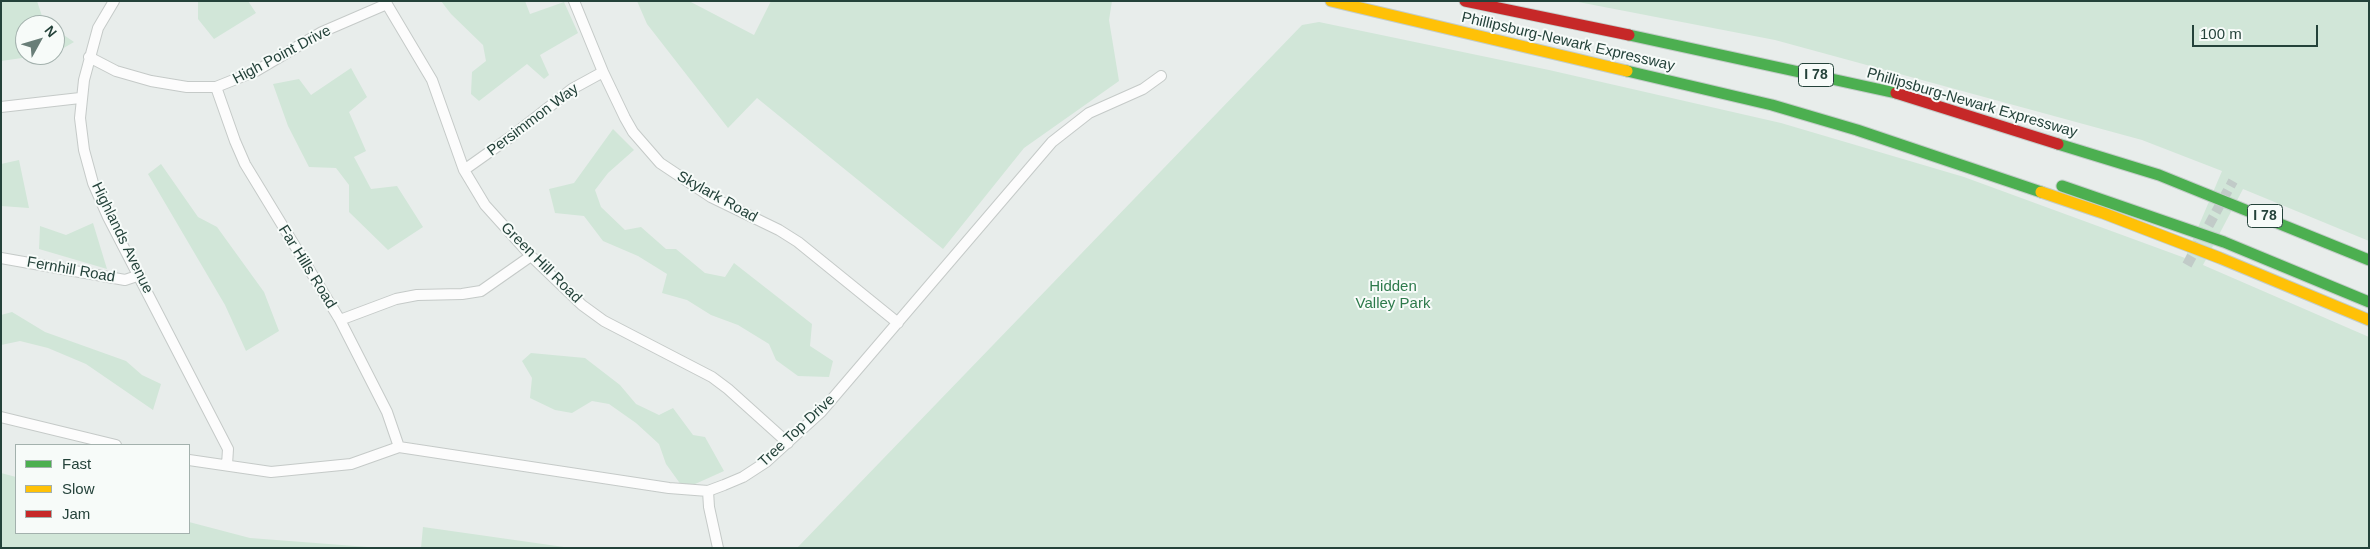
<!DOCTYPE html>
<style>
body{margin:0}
#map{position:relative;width:2370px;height:549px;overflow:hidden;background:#e8edeb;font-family:Helvetica,sans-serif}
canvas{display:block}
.frame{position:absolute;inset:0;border:2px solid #24423a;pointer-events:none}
.legend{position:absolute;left:15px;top:444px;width:175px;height:90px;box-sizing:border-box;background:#f7fbf9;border:1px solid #a3b1ad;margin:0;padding:6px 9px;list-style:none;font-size:15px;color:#24423a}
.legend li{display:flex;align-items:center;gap:10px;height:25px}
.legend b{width:25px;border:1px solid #a3b1ad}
.north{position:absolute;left:15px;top:15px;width:50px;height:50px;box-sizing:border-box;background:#f7fbf9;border:1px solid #a3b1ad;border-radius:50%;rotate:51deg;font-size:14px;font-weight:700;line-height:20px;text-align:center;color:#24423a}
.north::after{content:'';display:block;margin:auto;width:18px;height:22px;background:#697e78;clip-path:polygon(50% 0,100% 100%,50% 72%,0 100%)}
.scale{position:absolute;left:2192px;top:25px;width:126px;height:22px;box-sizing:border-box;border:2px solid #24423a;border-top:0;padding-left:6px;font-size:15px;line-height:18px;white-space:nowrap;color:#24423a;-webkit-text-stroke:4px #f7fbf9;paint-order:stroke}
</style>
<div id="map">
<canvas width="2370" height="549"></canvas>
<div class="frame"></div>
<ul class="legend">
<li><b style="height:6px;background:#4caf50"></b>Fast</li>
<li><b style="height:6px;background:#ffc107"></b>Slow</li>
<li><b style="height:6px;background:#c62828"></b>Jam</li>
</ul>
<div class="north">N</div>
<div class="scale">100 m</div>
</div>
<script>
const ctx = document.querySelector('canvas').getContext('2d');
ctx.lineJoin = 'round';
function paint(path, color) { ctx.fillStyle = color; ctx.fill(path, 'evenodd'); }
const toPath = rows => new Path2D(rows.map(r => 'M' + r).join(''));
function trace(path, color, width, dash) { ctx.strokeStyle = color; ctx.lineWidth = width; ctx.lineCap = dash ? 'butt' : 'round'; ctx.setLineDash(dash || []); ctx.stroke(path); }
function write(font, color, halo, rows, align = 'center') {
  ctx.font = font + ' Helvetica,sans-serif'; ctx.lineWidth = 4; ctx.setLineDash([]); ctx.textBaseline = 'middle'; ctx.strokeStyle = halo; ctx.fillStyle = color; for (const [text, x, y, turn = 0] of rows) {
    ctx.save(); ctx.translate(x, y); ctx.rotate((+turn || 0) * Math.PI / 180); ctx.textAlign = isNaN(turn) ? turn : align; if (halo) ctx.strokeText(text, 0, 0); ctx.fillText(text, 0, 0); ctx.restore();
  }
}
paint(toPath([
 [1,1,37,1,44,22,48,25,25,25,25,55,43,55,1,61],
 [198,1,248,1,256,13,214,39,198,19],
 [441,1,525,1,530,14,564,2,578,33,540,55,549,75,544,79,527,64,479,101,471,94,472,72,486,61,483,45,451,14],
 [637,1,689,1,754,35,771,1,1112,1,1109,20,1119,81,1024,148,943,249,757,98,728,128,647,24],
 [1573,1,2369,1,2369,241,2243,189,2203,265,2369,337,2369,548,797,548,1302,25,1319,22,1549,70,1781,123,1964,177,2185,258,2222,171,2142,140,1775,40],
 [55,29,74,42,55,53],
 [351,68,367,97,349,112,366,151,354,157,371,189,397,186,423,227,388,250,349,212,349,185,336,168,309,167,288,126,273,84,299,79,311,95],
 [613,129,634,150,608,173,595,190,601,207,625,230,641,227,666,249,676,249,705,273,725,277,734,263,812,324,810,346,833,361,829,377,798,376,776,360,769,344,738,325,711,315,687,300,662,293,667,274,638,256,603,241,584,216,555,213,549,189,574,183],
 [19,160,29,208,1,206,1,164],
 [161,164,198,217,217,227,264,292,279,331,246,351,225,305,148,174],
 [93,223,107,269,39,249,40,226,66,235],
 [12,312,45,332,126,361,142,375,161,384,153,410,86,364,48,348,20,341,1,345,1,315],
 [531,353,585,358,620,385,636,404,659,415,673,408,693,435,705,437,724,471,684,489,666,464,659,444,636,423,609,404,592,401,572,413,555,410,530,398,532,378,522,361],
 [1,473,16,477,16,533,189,533,189,522,250,538,381,548,1,548],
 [423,527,571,548,421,548]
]), '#d1e6d8');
trace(toPath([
 [2187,265,2233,181]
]), '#c1cbc8', 10, [10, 5]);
const street = toPath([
 [114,1,98,28,84,80,80,118,84,150,93,183,108,217,228,449,227,465],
 [385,1,432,80,464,170,485,205,531,256,582,305,604,321,712,377,728,389,788,443],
 [574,1,603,72,625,118,633,132,660,163,711,197,779,230,798,242,898,323],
 [89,57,116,71,151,81,187,87,216,87,256,71,322,32,387,4],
 [216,87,235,141,245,164,340,320,387,412,399,447],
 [1,107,80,98],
 [464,170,512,136,572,89,603,72],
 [1,258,125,280,140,275],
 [340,320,396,299,417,295,462,294,481,291,531,256],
 [1,417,116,445],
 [189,460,271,472,351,464,399,447,669,488,708,491,724,485,743,477,766,462,821,412,1052,142,1089,113,1143,89,1161,76],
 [708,491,709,507,718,548]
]);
const fast = toPath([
 [1629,35,1896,93],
 [1627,71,1772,105,1857,130,2041,192],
 [2058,144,2159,175,2369,260],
 [2062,186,2224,242,2369,302]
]);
const slow = toPath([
 [1331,1,1627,71],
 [2041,192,2103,213,2220,258,2369,320]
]);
const jam = toPath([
 [1465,1,1629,35],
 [1896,93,2058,144]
]);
trace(street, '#c5cac8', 12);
trace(fast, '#c3ccc9', 13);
trace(slow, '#c3ccc9', 13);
trace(jam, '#c3ccc9', 13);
trace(street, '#fcfcfc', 10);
trace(fast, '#4caf50', 11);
trace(slow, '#ffc107', 11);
trace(jam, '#c62828', 11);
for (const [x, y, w] of [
 [1816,75,35],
 [2265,216,35]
]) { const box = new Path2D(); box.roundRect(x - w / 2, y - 11.5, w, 23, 4); ctx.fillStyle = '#f7fbf9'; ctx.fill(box); trace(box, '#24423a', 1); }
write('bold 14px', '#24423a', null, [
 ["I 78",1816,75],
 ["I 78",2265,216]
]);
write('15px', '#24423a', '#f7fbf9', [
 ["Phillipsburg-Newark Expressway",1568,42,13],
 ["High Point Drive",282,55,-28],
 ["Phillipsburg-Newark Expressway",1972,103,16],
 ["Persimmon Way",533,120,-37],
 ["Skylark Road",717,197,29],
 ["Highlands Avenue",122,238,64],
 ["Green Hill Road",541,263,45],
 ["Far Hills Road",307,267,58],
 ["Fernhill Road",71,270,10],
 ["Tree Top Drive",797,431,-43]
]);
write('15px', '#2d7a4b', '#f7fbf9', [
 ["Hidden",1393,287],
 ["Valley Park",1393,304]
]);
</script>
